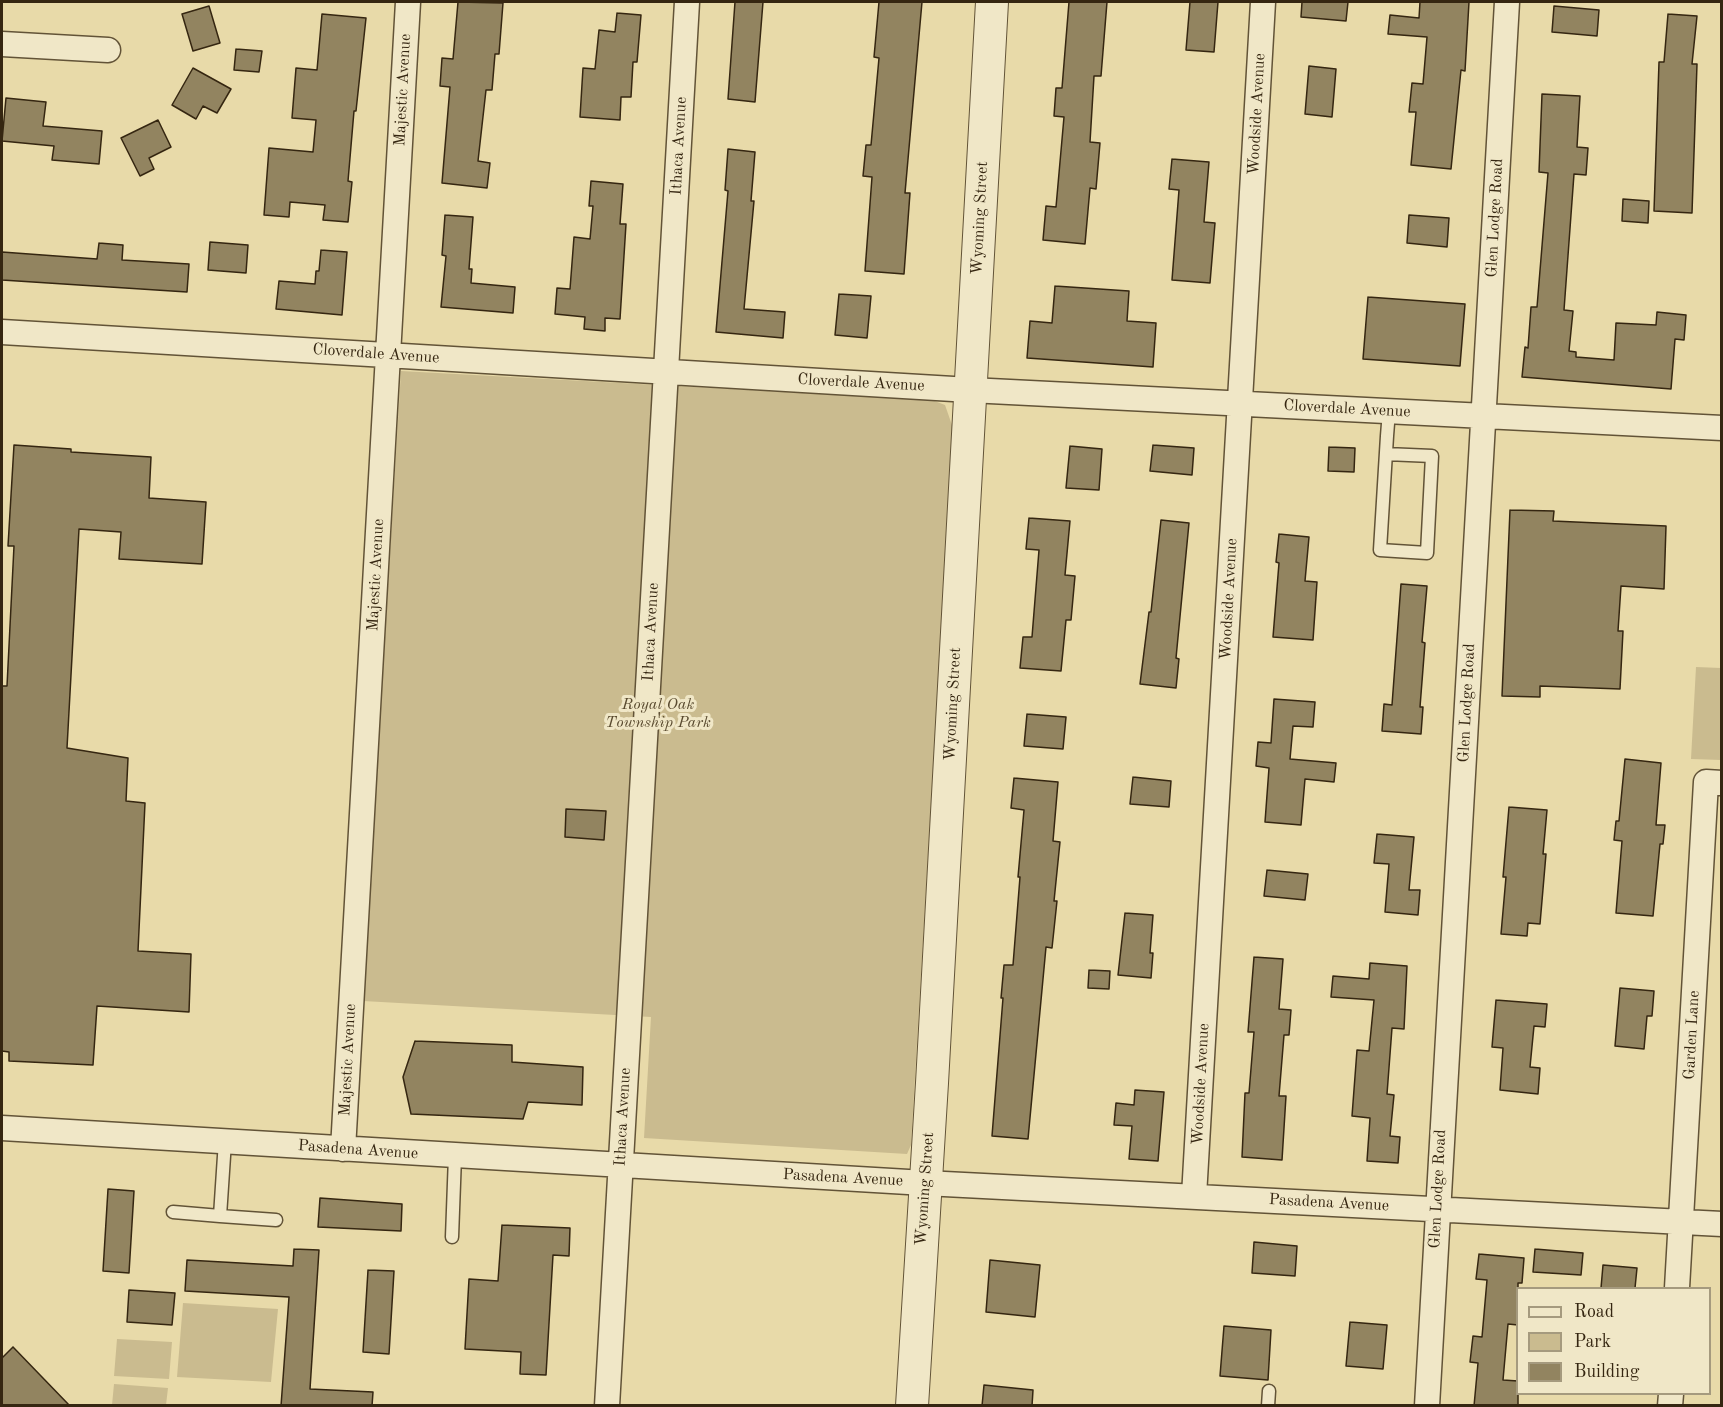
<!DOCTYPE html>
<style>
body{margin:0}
#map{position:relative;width:1723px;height:1407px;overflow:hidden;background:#e8daa9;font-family:"Old Standard TT",serif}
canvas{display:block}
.frame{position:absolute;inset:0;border:3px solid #352611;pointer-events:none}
.legend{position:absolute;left:1516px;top:1287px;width:195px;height:108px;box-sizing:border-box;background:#f0e7c7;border:2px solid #a59a7e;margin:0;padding:8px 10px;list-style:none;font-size:18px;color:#352611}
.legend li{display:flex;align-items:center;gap:12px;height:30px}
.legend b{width:30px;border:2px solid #a59a7e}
</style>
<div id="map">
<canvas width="1723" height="1407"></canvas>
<div class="frame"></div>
<ul class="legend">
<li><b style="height:8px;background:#f0e7c7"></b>Road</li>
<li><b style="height:16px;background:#cabb8f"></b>Park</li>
<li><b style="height:16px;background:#928460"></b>Building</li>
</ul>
</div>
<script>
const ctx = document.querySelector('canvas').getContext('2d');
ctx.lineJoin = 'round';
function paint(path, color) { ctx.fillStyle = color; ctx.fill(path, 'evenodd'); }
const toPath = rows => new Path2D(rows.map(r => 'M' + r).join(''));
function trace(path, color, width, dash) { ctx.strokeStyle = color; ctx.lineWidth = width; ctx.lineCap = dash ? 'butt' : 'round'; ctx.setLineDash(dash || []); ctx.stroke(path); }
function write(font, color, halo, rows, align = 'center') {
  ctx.font = font + ' "Old Standard TT",serif'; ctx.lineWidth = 6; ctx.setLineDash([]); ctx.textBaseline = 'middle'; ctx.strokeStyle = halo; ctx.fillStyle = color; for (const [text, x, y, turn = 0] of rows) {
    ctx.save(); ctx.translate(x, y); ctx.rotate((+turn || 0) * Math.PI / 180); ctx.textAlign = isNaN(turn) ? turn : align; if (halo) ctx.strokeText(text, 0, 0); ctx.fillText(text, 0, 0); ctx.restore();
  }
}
paint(toPath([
 [401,371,932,400,945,405,953,428,911,1145,907,1154,644,1138,651,1017,363,1001],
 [1696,667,1721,668,1721,760,1691,759],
 [183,1303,278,1309,271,1382,177,1377],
 [117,1339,172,1342,169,1379,114,1376],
 [114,1384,168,1388,166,1405,112,1405]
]), '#cabb8f');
const building = toPath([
 [458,2,503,3,499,54,495,54,492,90,486,90,478,161,490,163,487,188,442,183,450,87,440,86,442,58,453,59,458,2],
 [735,2,763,2,755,102,728,99,735,2],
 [879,2,922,2,905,193,910,193,904,274,865,271,872,177,863,176,866,145,871,145,879,58,874,57,879,2],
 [1069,2,1107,2,1101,76,1094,76,1090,142,1100,143,1096,189,1090,188,1085,244,1043,240,1046,206,1056,207,1064,117,1054,116,1056,88,1062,88,1069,2],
 [1190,2,1218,2,1214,52,1186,50,1190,2],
 [1302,2,1348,2,1346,21,1301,17,1302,2],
 [1420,2,1469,2,1465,71,1461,70,1451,169,1411,165,1416,112,1409,112,1412,83,1423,84,1427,37,1388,34,1390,15,1419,18,1420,2],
 [209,6,220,43,193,51,182,14,209,6],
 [1554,6,1599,10,1597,36,1552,32,1554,6],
 [617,13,641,15,637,62,633,62,631,97,621,97,620,120,580,117,583,68,595,69,599,30,615,32,617,13],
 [322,14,366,18,356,111,354,111,348,181,352,182,348,222,323,220,325,205,290,202,289,217,264,215,269,148,313,152,316,120,292,118,296,68,317,70,322,14],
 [1668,14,1697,16,1692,64,1697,64,1692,213,1654,211,1659,62,1664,62,1668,14],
 [236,49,262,51,259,72,234,70,236,49],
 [1309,66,1336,69,1332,117,1305,114,1309,66],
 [193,68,231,89,217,113,203,106,196,119,172,105,193,68],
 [1542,94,1580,96,1577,147,1588,148,1586,175,1574,174,1564,310,1573,311,1569,351,1576,352,1576,357,1614,360,1616,323,1656,325,1657,312,1686,315,1684,340,1675,339,1671,389,1522,377,1525,347,1528,348,1531,307,1537,307,1548,173,1539,172,1542,94],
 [6,98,46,102,43,126,102,131,99,164,52,160,54,146,2,141,6,98],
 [158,120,171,147,149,158,154,169,140,176,121,138,158,120],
 [728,149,755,152,751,201,754,201,744,309,785,312,783,338,716,332,728,191,725,190,728,149],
 [1172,159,1209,162,1204,222,1215,223,1210,283,1172,280,1179,190,1169,189,1172,159],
 [591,181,623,184,620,224,626,224,620,319,605,318,605,331,584,329,585,317,555,314,557,288,570,289,574,237,590,239,593,206,589,206,591,181],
 [1623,199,1649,201,1648,223,1622,221,1623,199],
 [445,215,473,217,469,269,472,269,471,283,515,287,513,313,441,307,446,256,442,255,445,215],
 [1409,215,1449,218,1447,247,1407,243,1409,215],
 [210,242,248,245,246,273,208,270,210,242],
 [99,243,123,245,122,260,189,264,187,292,2,280,2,252,97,259,99,243],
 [321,250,347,252,342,315,276,309,279,281,315,284,316,271,319,271,321,250],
 [1055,286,1129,291,1127,321,1156,323,1153,367,1027,358,1030,321,1052,323,1055,286],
 [839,294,871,296,867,338,835,335,839,294],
 [1368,297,1465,304,1460,366,1363,359,1368,297],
 [14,445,71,449,71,452,151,457,149,498,206,502,202,564,119,559,121,532,79,529,67,748,128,758,126,801,145,803,138,951,191,954,189,1012,97,1006,93,1065,9,1061,9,1052,2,1051,2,686,7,686,14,546,8,546,14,445],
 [1153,445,1194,448,1192,475,1150,471,1153,445],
 [1070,446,1102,449,1099,490,1066,488,1070,446],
 [1329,447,1355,448,1354,472,1328,471,1329,447],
 [1510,510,1554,511,1553,521,1666,526,1664,589,1621,586,1618,631,1623,631,1620,689,1540,686,1540,697,1502,696,1510,510],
 [1029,518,1070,521,1065,575,1075,576,1071,620,1066,620,1061,671,1020,668,1023,637,1032,637,1039,550,1026,549,1029,518],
 [1161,520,1189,523,1176,658,1179,659,1176,688,1140,684,1149,612,1151,612,1161,520],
 [1279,534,1309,537,1305,581,1317,582,1313,640,1273,637,1279,563,1276,562,1279,534],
 [1401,584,1427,586,1422,642,1425,643,1420,707,1423,707,1421,734,1382,731,1384,704,1392,705,1401,584],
 [1274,699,1315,702,1313,727,1293,726,1290,759,1336,763,1334,782,1305,779,1301,825,1265,822,1269,768,1256,766,1258,742,1271,743,1274,699],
 [1027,714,1066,717,1063,749,1024,746,1027,714],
 [1625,759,1661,763,1656,825,1665,825,1663,844,1660,844,1653,916,1616,913,1622,841,1614,840,1616,821,1619,821,1625,759],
 [1133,777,1171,781,1169,807,1130,804,1133,777],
 [1014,778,1058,782,1053,841,1060,842,1054,901,1057,901,1052,948,1046,947,1028,1139,992,1136,1003,998,1001,998,1004,965,1013,965,1020,877,1018,877,1024,810,1011,808,1014,778],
 [1509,807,1547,810,1543,854,1546,854,1540,924,1528,923,1527,936,1501,934,1506,877,1503,877,1509,807],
 [566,809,606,811,604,840,565,837,566,809],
 [1377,834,1414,837,1409,890,1420,890,1418,915,1385,912,1389,864,1374,863,1377,834],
 [1267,870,1308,874,1305,900,1264,896,1267,870],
 [1125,913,1153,915,1150,953,1153,953,1151,978,1118,975,1125,913],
 [1254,957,1283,959,1279,1009,1291,1010,1289,1035,1284,1035,1279,1096,1286,1096,1282,1160,1242,1157,1245,1093,1249,1093,1254,1032,1248,1032,1254,957],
 [1370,963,1407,966,1404,1029,1392,1028,1387,1094,1394,1095,1390,1136,1400,1137,1398,1163,1367,1161,1370,1118,1352,1116,1357,1050,1369,1051,1374,1000,1331,997,1333,976,1369,979,1370,963],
 [1089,970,1110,971,1109,989,1088,988,1089,970],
 [1620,988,1654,991,1652,1016,1647,1016,1644,1049,1615,1046,1620,988],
 [1496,1000,1547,1004,1545,1027,1534,1026,1530,1067,1540,1068,1538,1094,1500,1090,1503,1048,1492,1047,1496,1000],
 [415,1041,512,1045,512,1062,583,1067,582,1105,528,1102,523,1119,411,1114,403,1077,415,1041],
 [1135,1090,1164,1092,1158,1161,1129,1159,1132,1126,1114,1125,1116,1103,1134,1105,1135,1090],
 [108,1189,134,1191,129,1273,103,1271,108,1189],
 [320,1198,402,1204,401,1231,318,1227,320,1198],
 [502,1225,570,1228,569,1256,553,1255,546,1375,520,1374,521,1352,465,1349,469,1279,498,1281,502,1225],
 [1254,1242,1297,1246,1295,1276,1252,1273,1254,1242],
 [294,1249,319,1250,310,1389,373,1392,372,1406,281,1406,289,1297,185,1291,187,1260,293,1266,294,1249],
 [1535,1249,1583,1253,1581,1275,1533,1272,1535,1249],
 [1479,1254,1524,1258,1522,1283,1518,1283,1518,1325,1508,1324,1503,1380,1518,1381,1518,1406,1474,1406,1478,1363,1470,1362,1473,1336,1482,1337,1487,1280,1476,1279,1479,1254],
 [990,1260,1040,1265,1035,1317,986,1312,990,1260],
 [1603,1265,1637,1268,1635,1288,1601,1288,1603,1265],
 [368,1270,394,1271,389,1354,363,1352,368,1270],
 [129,1290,175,1293,172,1325,127,1322,129,1290],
 [1350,1322,1387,1325,1383,1369,1346,1366,1350,1322],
 [1224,1326,1271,1330,1268,1380,1220,1376,1224,1326],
 [13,1347,70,1406,2,1406,2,1358,13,1347],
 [984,1385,1033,1390,1032,1406,982,1406,984,1385]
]);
paint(building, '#928460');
trace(building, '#352611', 1.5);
const service = toPath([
 [1386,454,1432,456,1427,553,1380,550,1387,436,1389,411],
 [225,1141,220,1216,276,1220],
 [173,1212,220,1216],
 [452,1237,455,1156],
 [1268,1406,1269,1391]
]);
const minor = toPath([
 [2,44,108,50],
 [2,332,970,390,1722,428],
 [2,1128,925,1183,1722,1224],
 [343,1149,408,2],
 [1194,1196,1263,2],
 [1677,1288,1706,782,1722,783],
 [607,1406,687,2],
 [1427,1406,1507,2],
 [1670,1406,1671,1394]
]);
const tertiary = toPath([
 [912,1406,932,1083,992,2]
]);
trace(service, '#625337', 15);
trace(minor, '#625337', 27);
trace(tertiary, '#625337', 34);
trace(service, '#f0e7c7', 12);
trace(minor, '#f0e7c7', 24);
trace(tertiary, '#f0e7c7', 32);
write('16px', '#352611', '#f0e7c7', [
 ["Majestic Avenue",403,90,-87],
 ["Woodside Avenue",1257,114,-87],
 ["Ithaca Avenue",679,146,-87],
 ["Wyoming Street",980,218,-87],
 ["Glen Lodge Road",1495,218,-87],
 ["Cloverdale Avenue",376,354,4],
 ["Cloverdale Avenue",861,383,3],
 ["Cloverdale Avenue",1347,409,3],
 ["Majestic Avenue",376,575,-87],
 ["Woodside Avenue",1229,599,-87],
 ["Ithaca Avenue",651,632,-87],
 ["Glen Lodge Road",1467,703,-87],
 ["Wyoming Street",953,704,-87],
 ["Garden Lane",1692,1035,-87],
 ["Majestic Avenue",348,1060,-87],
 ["Woodside Avenue",1201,1084,-87],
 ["Ithaca Avenue",623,1117,-87],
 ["Pasadena Avenue",358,1150,4],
 ["Pasadena Avenue",843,1178,3],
 ["Wyoming Street",925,1189,-86],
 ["Glen Lodge Road",1438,1189,-87],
 ["Pasadena Avenue",1329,1203,3]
]);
write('italic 16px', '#5a4b30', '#f0e7c7', [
 ["Royal Oak",658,705],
 ["Township Park",658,723]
]);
</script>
